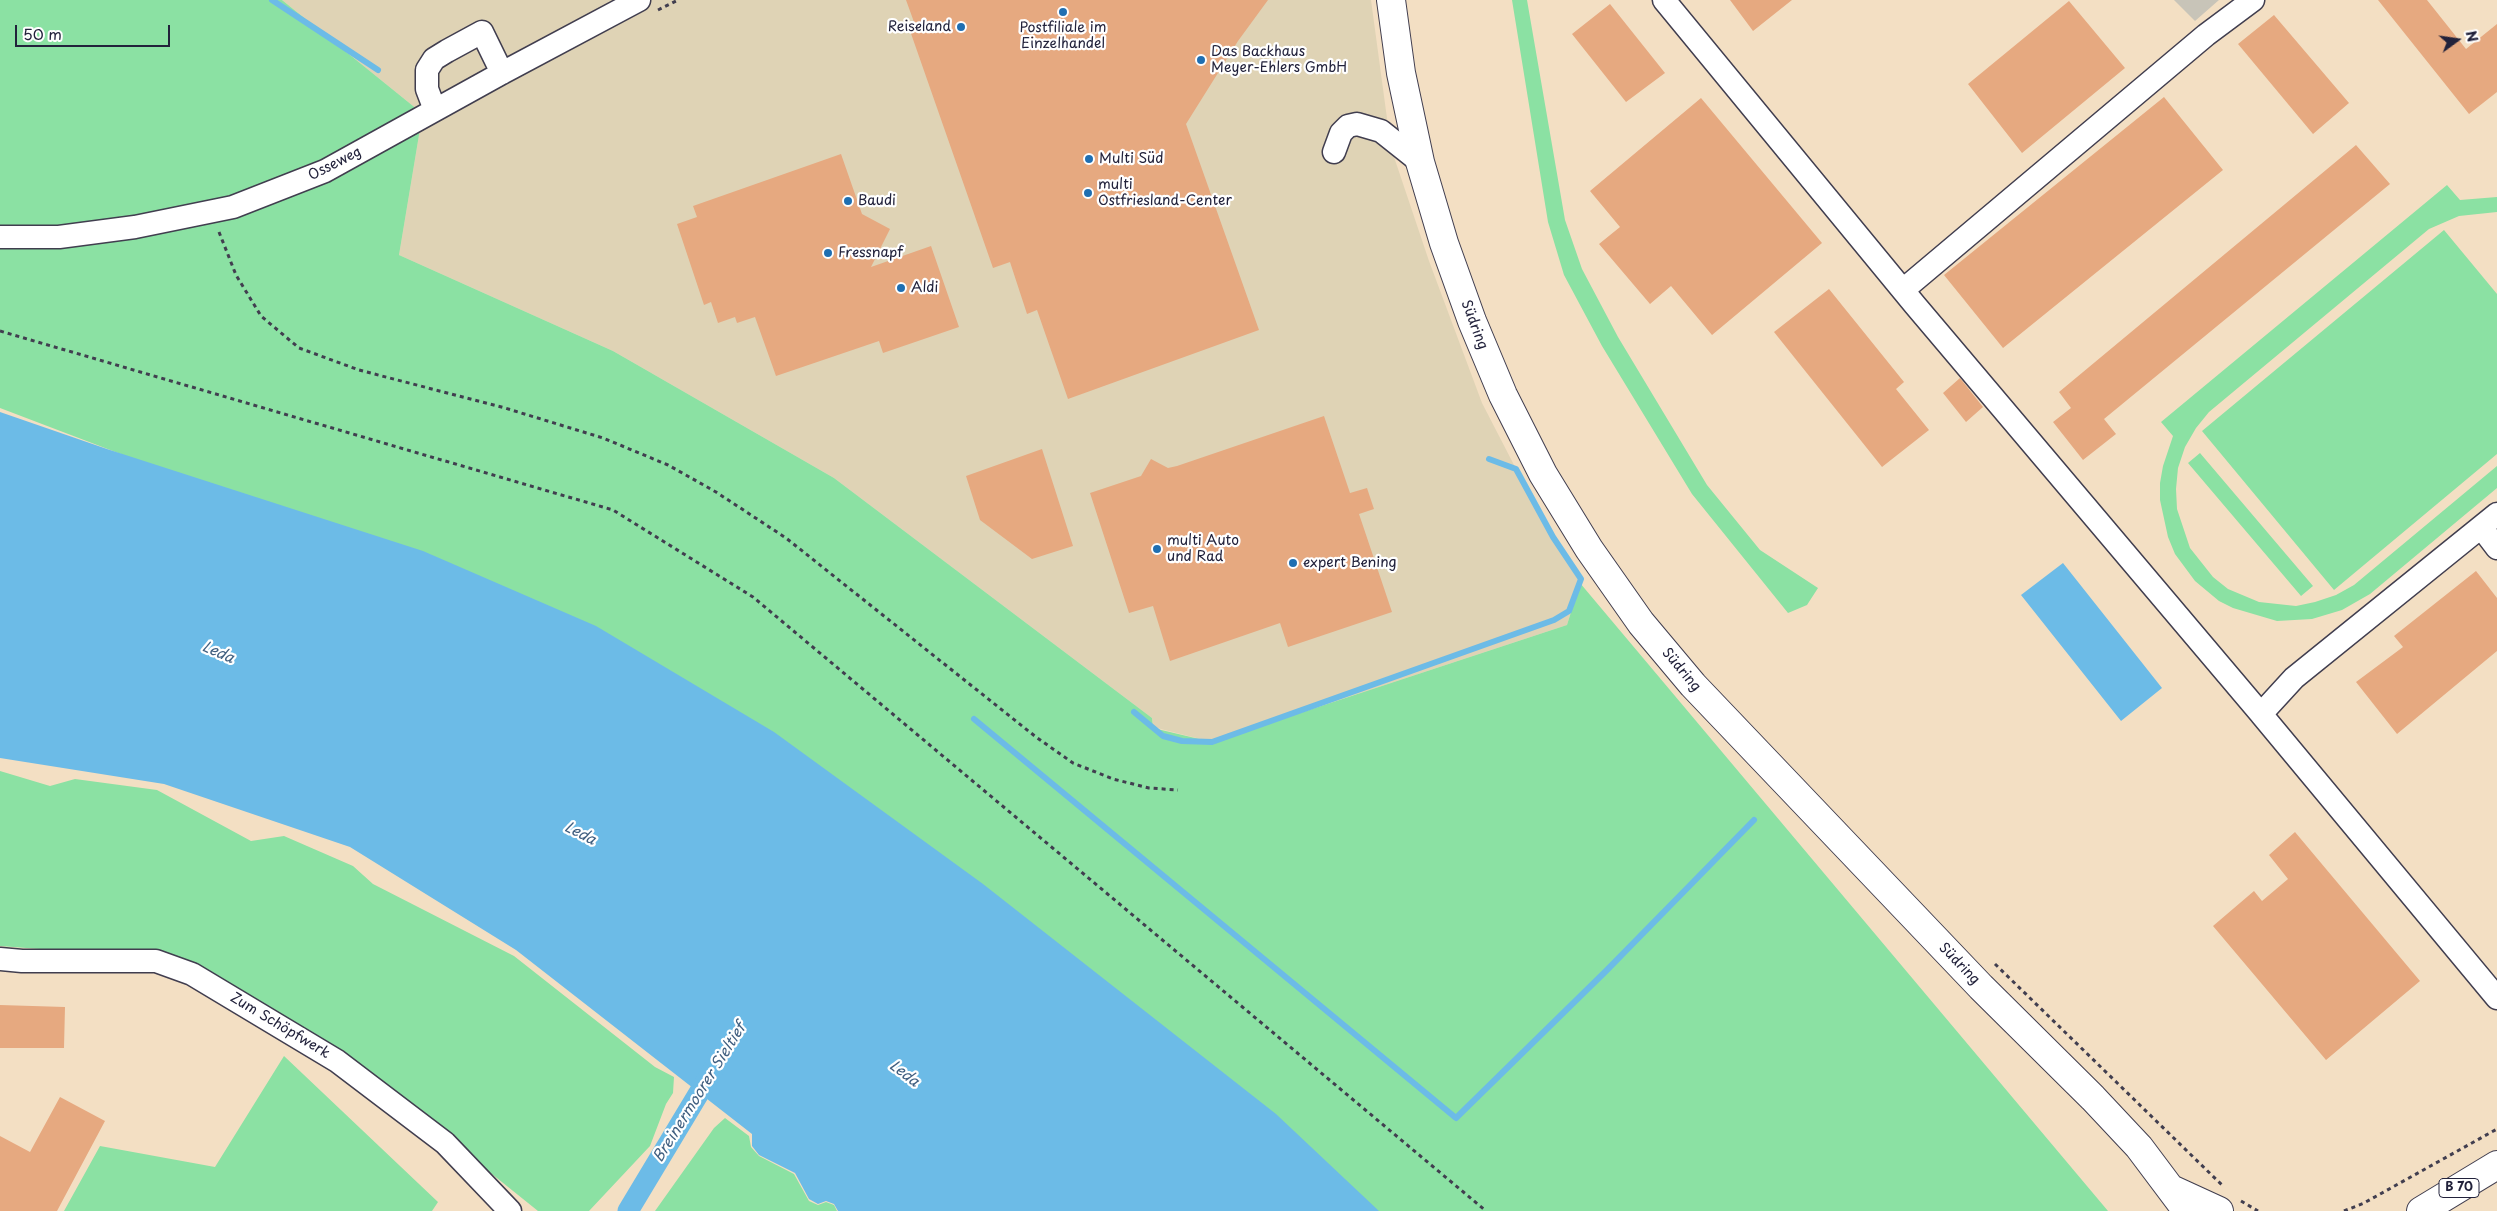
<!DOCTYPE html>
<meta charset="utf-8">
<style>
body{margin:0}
#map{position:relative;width:2497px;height:1211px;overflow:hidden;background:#f3dfc3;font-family:"Playpen Sans",sans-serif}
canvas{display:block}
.north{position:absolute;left:2432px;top:15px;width:50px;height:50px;-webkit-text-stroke:4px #fff;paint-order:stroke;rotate:76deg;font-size:14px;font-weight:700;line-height:20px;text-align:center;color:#22223b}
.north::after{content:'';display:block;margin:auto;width:18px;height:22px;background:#22223b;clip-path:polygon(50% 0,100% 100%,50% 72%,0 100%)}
.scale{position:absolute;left:15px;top:25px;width:155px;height:22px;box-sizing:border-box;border:2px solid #22223b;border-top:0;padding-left:6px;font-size:15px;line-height:18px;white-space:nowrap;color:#22223b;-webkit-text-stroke:4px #fff;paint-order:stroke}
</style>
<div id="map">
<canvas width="2497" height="1211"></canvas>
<div class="north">N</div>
<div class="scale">50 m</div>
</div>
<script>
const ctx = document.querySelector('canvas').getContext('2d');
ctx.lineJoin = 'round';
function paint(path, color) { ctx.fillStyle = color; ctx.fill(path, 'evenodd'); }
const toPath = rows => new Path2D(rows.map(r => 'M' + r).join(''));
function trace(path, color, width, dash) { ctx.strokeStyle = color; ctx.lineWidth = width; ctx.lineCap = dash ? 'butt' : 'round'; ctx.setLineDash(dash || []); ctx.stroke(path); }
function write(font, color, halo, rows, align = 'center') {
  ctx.font = font + ' "Playpen Sans",sans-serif'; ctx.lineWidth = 4.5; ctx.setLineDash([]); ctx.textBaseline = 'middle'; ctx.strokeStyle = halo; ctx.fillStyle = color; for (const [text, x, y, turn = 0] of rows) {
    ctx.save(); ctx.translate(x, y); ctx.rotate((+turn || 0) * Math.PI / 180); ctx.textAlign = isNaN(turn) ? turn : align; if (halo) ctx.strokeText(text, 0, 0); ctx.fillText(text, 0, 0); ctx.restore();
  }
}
paint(toPath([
 [282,0,1371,0,1391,148,1429,261,1482,403,1529,494,1580,583,1567,625,1212,742,1153,727,1152,718,834,478,613,351,399,255,421,123,418,110]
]), '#dfd3b5');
paint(toPath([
 [2174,0,2219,0,2195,21]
]), '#c8c4b8');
paint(toPath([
 [0,0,282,0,418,110,421,123,399,255,613,351,834,478,1152,718,1153,728,1212,742,1567,625,1580,583,2108,1211,1373,1211,567,624,0,408],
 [1512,0,1527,0,1565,220,1582,269,1618,337,1707,485,1760,550,1818,588,1807,605,1788,613,1692,494,1602,346,1564,275,1548,222],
 [2447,185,2460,200,2497,197,2497,212,2459,216,2429,229,2209,412,2196,428,2185,447,2178,468,2176,489,2177,509,2190,548,2213,577,2228,589,2259,602,2296,606,2315,602,2336,595,2354,585,2497,466,2497,488,2370,594,2342,610,2312,619,2277,621,2233,608,2219,601,2195,581,2175,554,2168,537,2160,500,2160,483,2163,466,2173,436,2161,422],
 [2444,230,2497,294,2497,454,2334,590,2202,431],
 [2200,453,2313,586,2301,596,2188,463],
 [0,771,50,786,75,779,157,790,251,841,284,836,353,866,373,884,514,956,655,1067,674,1077,673,1093,666,1104,650,1146,589,1211,538,1211,467,1154,171,959,0,946],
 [284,1056,438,1202,432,1211,64,1211,100,1146,215,1167],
 [725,1118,749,1136,751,1147,759,1156,794,1174,809,1201,818,1205,826,1202,834,1205,837,1211,655,1211,714,1128]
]), '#8be1a3');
paint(toPath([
 [0,412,107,449,423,551,596,626,774,732,983,884,1276,1114,1379,1211,838,1211,834,1204,826,1201,818,1204,809,1199,795,1173,759,1155,752,1146,752,1134,516,950,350,847,164,784,0,758],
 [2063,563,2162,688,2121,721,2021,595]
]), '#6cbbe7');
trace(toPath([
 [272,0,378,70],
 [1134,712,1163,736,1182,741,1212,742,1554,620,1569,611,1581,579,1553,537,1516,469,1489,459],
 [974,719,1456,1118,1606,971,1754,820]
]), '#6cbbe7', 6);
trace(toPath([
 [628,1211,714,1068]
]), '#6cbbe7', 21);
paint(toPath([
 [906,0,1268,0,1238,41,1186,124,1259,330,1068,399,1037,310,1027,314,1010,262,993,268,908,25,914,22],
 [1730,0,1792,0,1753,31],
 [2378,0,2427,0,2466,49,2497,24,2497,92,2469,114],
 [2069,1,2125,68,2022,153,1968,84],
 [1610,4,1665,73,1626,102,1572,34],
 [2274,15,2349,103,2313,134,2238,44],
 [2164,97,2223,170,2003,348,1944,275],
 [1701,98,1822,243,1712,335,1671,286,1650,304,1599,244,1620,227,1590,191],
 [2356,145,2390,184,2104,419,2116,434,2083,460,2053,422,2071,408,2059,392],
 [841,154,862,214,890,229,871,267,931,246,959,327,883,353,879,341,776,376,755,317,737,323,735,317,718,323,711,302,704,305,677,224,697,217,693,206],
 [1829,289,1904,382,1896,389,1929,430,1882,467,1774,332],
 [1960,378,1983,407,1966,422,1943,393],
 [1324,416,1350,493,1367,488,1374,509,1359,514,1392,612,1288,647,1280,623,1170,661,1153,606,1129,613,1090,493,1141,476,1151,459,1168,468,1177,466],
 [1042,449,1073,546,1032,559,980,520,966,476],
 [2476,571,2497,598,2497,651,2397,734,2356,682,2403,647,2394,636],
 [2295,832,2420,981,2326,1060,2213,926,2254,891,2262,901,2288,879,2269,855],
 [0,1005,65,1007,64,1048,0,1048],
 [60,1097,105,1121,57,1211,0,1211,0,1136,30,1152]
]), '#e6a980');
const minor = toPath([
 [1664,0,1915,305,2261,714],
 [435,110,427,89,427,70,434,59,447,51,482,32,502,73],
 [1334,152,1341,133,1348,126,1357,124,1381,131,1420,162],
 [0,237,59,237,135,227,233,207,325,171,502,73,639,0],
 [1903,290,2206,35,2253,0],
 [2497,514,2294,678,2261,714,2497,998],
 [2481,527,2497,548],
 [0,959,22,961,156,961,192,974,337,1061,445,1143,510,1211]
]);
const major = toPath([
 [1391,0,1401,73,1420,162,1444,243,1472,321,1503,395,1543,474,1589,549,1641,623,1693,685,1981,987,2093,1098,2139,1147,2187,1211],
 [2171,1189,2219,1211],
 [2421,1211,2497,1165]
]);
trace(minor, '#413e4f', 25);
trace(major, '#413e4f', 30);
trace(toPath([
 [658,10,678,0],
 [219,232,236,275,261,316,299,348,359,370,505,408,603,438,668,465,716,492,786,538,1036,737,1073,763,1113,779,1149,788,1178,790],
 [0,331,613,510,753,597,1486,1211],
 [1995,964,2223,1186],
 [2241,1201,2258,1211],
 [2344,1211,2364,1203,2497,1129]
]), '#413e4f', 3, [4, 4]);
trace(minor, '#fff', 22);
trace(major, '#fff', 28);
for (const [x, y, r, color] of [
 [1063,12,5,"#1f6fb2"],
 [961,27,5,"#1f6fb2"],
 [1201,60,5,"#1f6fb2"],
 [1089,159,5,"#1f6fb2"],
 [1088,193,5,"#1f6fb2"],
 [848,201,5,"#1f6fb2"],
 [828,253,5,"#1f6fb2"],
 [901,288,5,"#1f6fb2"],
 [1157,549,5,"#1f6fb2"],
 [1293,563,5,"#1f6fb2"]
]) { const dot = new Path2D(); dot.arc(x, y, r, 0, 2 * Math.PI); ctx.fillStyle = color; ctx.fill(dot); trace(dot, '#fff', 2); }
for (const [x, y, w] of [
 [2459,1188,40]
]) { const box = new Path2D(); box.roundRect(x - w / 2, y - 9.5, w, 19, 4); ctx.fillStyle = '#fff'; ctx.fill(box); trace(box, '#22223b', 1); }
write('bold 12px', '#22223b', null, [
 ["B 70",2459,1188]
]);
write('14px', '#22223b', '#fff', [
 ["Reiseland",951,27,"right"],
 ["Postfiliale im",1063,28,"center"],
 ["Einzelhandel",1063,44,"center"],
 ["Das Backhaus",1211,52],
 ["Meyer-Ehlers GmbH",1211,68],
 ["Multi Süd",1099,159],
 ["multi",1098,185],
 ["Ostfriesland-Center",1098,201],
 ["Baudi",858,201],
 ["Fressnapf",838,253],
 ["Aldi",911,288],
 ["multi Auto",1167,541],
 ["und Rad",1167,557],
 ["expert Bening",1303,563]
], 'left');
write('14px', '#22223b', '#fff', [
 ["Osseweg",335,164,-27],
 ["Südring",1474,325,69],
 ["Südring",1681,670,50],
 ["Südring",1959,964,46],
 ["Zum Schöpfwerk",280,1026,31]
]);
write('italic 15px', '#405f80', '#fff', [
 ["Leda",218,653,23],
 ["Leda",580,834,27],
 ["Leda",904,1074,37],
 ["Breinermoorer Sieltief",700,1093,-58]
]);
</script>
